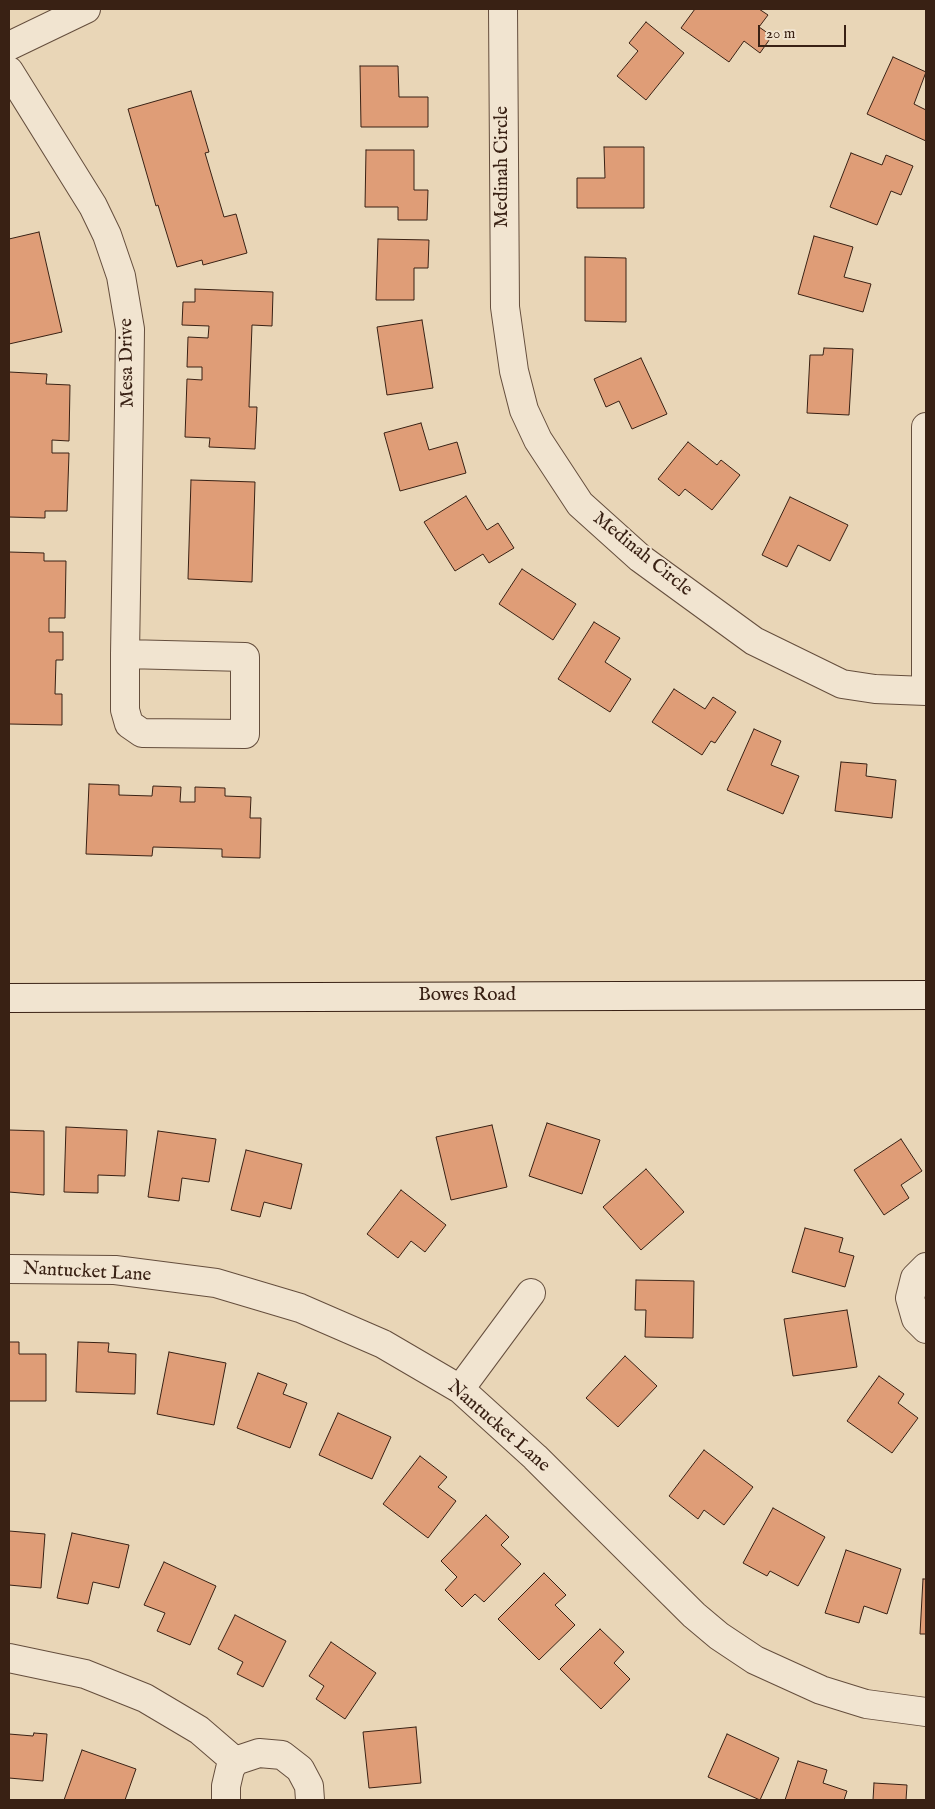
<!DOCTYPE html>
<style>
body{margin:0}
#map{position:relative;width:935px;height:1809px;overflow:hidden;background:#e9d6b7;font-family:"IM FELL English",serif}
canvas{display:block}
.frame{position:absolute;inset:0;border:10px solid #392114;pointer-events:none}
.scale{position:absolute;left:758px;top:25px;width:88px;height:22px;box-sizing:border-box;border:2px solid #392114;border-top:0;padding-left:6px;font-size:15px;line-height:18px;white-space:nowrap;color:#392114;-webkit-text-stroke:4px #f1e4d0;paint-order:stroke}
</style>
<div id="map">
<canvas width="935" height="1809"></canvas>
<div class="frame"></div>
<div class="scale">20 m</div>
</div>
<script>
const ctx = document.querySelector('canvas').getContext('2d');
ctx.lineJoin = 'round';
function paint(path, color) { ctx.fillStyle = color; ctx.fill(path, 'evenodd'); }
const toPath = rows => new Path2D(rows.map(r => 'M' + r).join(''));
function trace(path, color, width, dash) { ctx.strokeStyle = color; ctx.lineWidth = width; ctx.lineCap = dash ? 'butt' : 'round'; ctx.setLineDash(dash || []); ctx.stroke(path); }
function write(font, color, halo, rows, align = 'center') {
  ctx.font = font + ' "IM FELL English",serif'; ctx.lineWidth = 4; ctx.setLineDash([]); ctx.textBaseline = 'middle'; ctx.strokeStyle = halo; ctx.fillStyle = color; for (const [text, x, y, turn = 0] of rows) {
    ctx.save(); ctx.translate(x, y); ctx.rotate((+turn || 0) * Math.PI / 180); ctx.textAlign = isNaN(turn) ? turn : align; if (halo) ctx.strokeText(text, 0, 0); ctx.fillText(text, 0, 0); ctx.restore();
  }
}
const building = toPath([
 [695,9,759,9,768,15,759,27,772,36,760,53,744,41,729,62,681,28,695,9],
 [646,22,684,53,646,100,617,76,638,51,629,43,646,22],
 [893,57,926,72,914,104,926,110,926,141,867,114,893,57],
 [360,66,398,66,399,97,428,97,428,127,361,127,360,66],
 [191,91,209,152,205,153,224,217,236,214,247,253,203,265,202,260,177,267,158,205,156,206,128,109,191,91],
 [604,147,644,147,644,208,577,208,577,178,605,178,604,147],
 [366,150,414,150,414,190,428,190,427,220,398,220,398,207,365,207,366,150],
 [851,153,882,165,886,155,913,166,901,195,891,191,877,225,830,207,851,153],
 [39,232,62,332,9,344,9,239,39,232],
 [814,236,853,247,844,277,871,284,863,312,798,294,814,236],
 [378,239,429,240,428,268,414,268,414,300,376,300,378,239],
 [585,257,626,258,626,322,585,321,585,257],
 [195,289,273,292,272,326,252,325,249,407,257,407,255,449,209,447,210,438,185,437,187,379,202,380,202,367,187,367,188,337,208,338,209,326,182,325,183,302,195,302,195,289],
 [422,320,433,388,387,395,377,327,422,320],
 [824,348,853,349,849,415,807,413,810,355,823,355,824,348],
 [641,358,667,414,632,429,619,401,606,407,594,379,641,358],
 [9,372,47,374,46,384,70,385,69,441,52,440,52,453,69,453,67,511,45,511,45,518,9,517,9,372],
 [421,423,429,450,457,442,466,473,400,491,384,433,421,423],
 [688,442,717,465,721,460,740,475,712,510,685,489,679,496,658,479,688,442],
 [191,480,255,482,252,582,188,579,191,480],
 [466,496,487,530,498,523,514,548,489,563,483,554,455,571,424,522,466,496],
 [790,497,848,525,830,561,798,545,787,567,762,555,790,497],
 [9,552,44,553,44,561,66,561,65,618,49,618,49,632,63,632,63,660,56,660,55,694,62,694,62,725,9,724,9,552],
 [522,569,576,604,553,640,499,604,522,569],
 [594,622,620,638,605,662,631,679,610,712,558,679,594,622],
 [674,689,705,709,713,697,736,712,715,743,711,741,702,755,652,722,674,689],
 [754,729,781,741,771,765,799,776,783,814,727,790,754,729],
 [841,762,867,764,866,776,896,780,892,818,835,811,841,762],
 [89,784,119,785,119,795,152,796,153,786,181,787,180,802,195,802,195,787,225,788,225,796,251,797,250,818,261,818,260,858,222,857,222,849,153,847,152,856,86,854,89,784],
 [547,1123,600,1140,582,1194,529,1176,547,1123],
 [492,1125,507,1187,451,1200,436,1137,492,1125],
 [66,1127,127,1130,125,1176,98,1175,98,1193,64,1192,66,1127],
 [9,1130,44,1131,44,1195,9,1192,9,1130],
 [158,1131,216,1139,209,1182,182,1178,179,1201,148,1197,158,1131],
 [901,1139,922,1171,901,1185,909,1198,884,1215,854,1170,901,1139],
 [246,1150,302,1164,291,1209,264,1202,260,1217,231,1210,246,1150],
 [646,1169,684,1212,641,1250,603,1207,646,1169],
 [401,1190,446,1225,425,1252,411,1241,398,1258,367,1234,401,1190],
 [805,1228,843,1238,839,1252,854,1256,845,1287,792,1272,805,1228],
 [636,1280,694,1281,693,1338,645,1337,646,1310,635,1310,636,1280],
 [847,1310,857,1367,793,1376,784,1319,847,1310],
 [9,1342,19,1342,19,1354,46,1354,46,1401,9,1401,9,1342],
 [78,1342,109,1343,108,1352,136,1354,135,1394,76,1392,78,1342],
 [169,1352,226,1363,214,1425,157,1414,169,1352],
 [625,1356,657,1386,618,1427,586,1398,625,1356],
 [258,1373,287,1384,283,1394,307,1403,290,1448,237,1428,258,1373],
 [879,1376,904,1394,898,1403,918,1418,892,1453,847,1421,879,1376],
 [338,1413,391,1437,372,1479,319,1455,338,1413],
 [704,1450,753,1487,724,1525,704,1510,698,1519,669,1496,704,1450],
 [420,1456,447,1477,438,1487,456,1501,428,1538,383,1504,420,1456],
 [773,1508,825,1537,798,1586,770,1571,767,1576,743,1563,773,1508],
 [486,1515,509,1537,501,1545,521,1564,484,1602,475,1594,462,1607,445,1590,457,1577,441,1561,486,1515],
 [9,1531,45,1534,41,1588,9,1585,9,1531],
 [72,1533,129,1545,119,1588,93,1582,88,1604,57,1598,72,1533],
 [846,1550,901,1569,887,1614,864,1606,859,1623,825,1613,846,1550],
 [164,1562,216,1586,190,1645,157,1631,165,1613,144,1605,164,1562],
 [544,1573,566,1595,555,1605,575,1625,539,1660,498,1619,544,1573],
 [923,1579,926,1579,926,1634,920,1634,923,1579],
 [235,1615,286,1641,263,1687,237,1674,243,1662,218,1649,235,1615],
 [600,1629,624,1652,614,1663,630,1679,601,1709,560,1669,600,1629],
 [331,1642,376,1673,345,1719,316,1699,324,1686,309,1676,331,1642],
 [416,1727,421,1783,369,1788,363,1732,416,1727],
 [34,1733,47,1734,43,1781,9,1778,9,1734,33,1736,34,1733],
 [727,1734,779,1758,760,1800,708,1777,727,1734],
 [82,1750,136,1769,125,1800,64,1800,82,1750],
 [798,1761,827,1770,823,1783,847,1791,844,1800,785,1800,798,1761],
 [874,1783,907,1785,906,1800,873,1800,874,1783]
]);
paint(building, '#df9d77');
trace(building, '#392114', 1);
const minor = toPath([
 [503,9,505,307,514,371,524,410,538,440,580,504,640,558,754,641,842,684,875,689,926,691],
 [9,46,86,9],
 [9,71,93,206,107,235,121,276,130,329,129,408,125,654,125,710,129,724,142,733,245,734,245,657,125,654],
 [926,691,926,427],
 [926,1267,915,1278,910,1298,916,1319,926,1329],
 [9,1269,115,1270,216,1283,300,1308,383,1344,460,1389,535,1457,694,1615,719,1636,755,1660,821,1690,866,1704,926,1712],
 [460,1389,531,1293],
 [9,1658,85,1674,145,1698,199,1730,235,1761],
 [226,1800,226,1786,230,1769,235,1761,259,1753,282,1755,300,1769,309,1786,310,1800]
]);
const secondary = toPath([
 [9,998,926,995]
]);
trace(minor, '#654e3d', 30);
trace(secondary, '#392114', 30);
trace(minor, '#f1e4d0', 28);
trace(secondary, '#f1e4d0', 28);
write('19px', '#392114', '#f1e4d0', [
 ["Medinah Circle",503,167,-90],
 ["Mesa Drive",128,363,-91],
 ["Medinah Circle",642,555,39],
 ["Bowes Road",467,996],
 ["Nantucket Lane",87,1273,3],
 ["Nantucket Lane",498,1427,41]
]);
</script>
